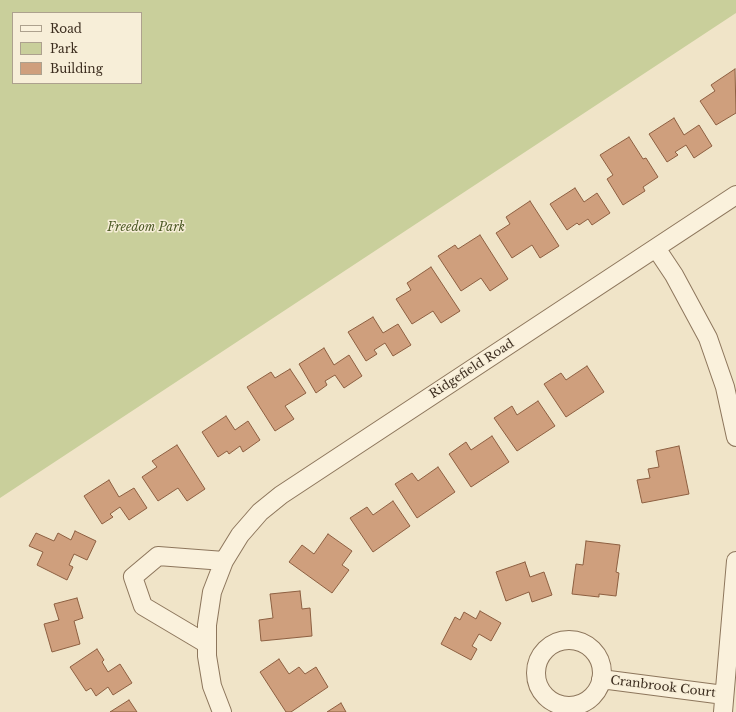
<!DOCTYPE html>
<html>
<head>
<meta charset="utf-8">
<style>
	body { margin:0 }
	#map { position:relative; width:736px; height:712px; overflow:hidden; background:#f0e4c8; font-family:"Libre Baskerville",serif }
	canvas { display:block }
	.legend { position:absolute; left:12px; top:12px; width:130px; height:72px; box-sizing:border-box; background:#f7eed8; border:1px solid #ada18e; margin:0; padding:5px 7px; list-style:none; font-size:12px; color:#3d2e20 }
	.legend li { display:flex; align-items:center; gap:8px; height:20px }
	.legend b { width:20px; border:1px solid #ada18e }
</style>
</head>
<body>
<div id="map">
<canvas width="736" height="712"></canvas>
<ul class="legend">
<li><b style="height:5px;background:#faf1dc"></b>Road</li>
<li><b style="height:11px;background:#c9cf9b"></b>Park</li>
<li><b style="height:11px;background:#cf9f7d"></b>Building</li>
</ul>
</div>
<script>
const ctx = document.querySelector('canvas').getContext('2d');
ctx.lineJoin = 'round';
function fill(path, color) {
  ctx.fillStyle = color;
  ctx.fill(path, 'evenodd');
}
function toPath(rows) {
  const path = new Path2D();
  for (const r of rows) {
    if (r.length === 3) {
      path.moveTo(r[0] + r[2], r[1]);
      path.arc(r[0], r[1], r[2], 0, 2 * Math.PI);
      continue;
    }
    path.moveTo(r[0], r[1]);
    for (let i = 2; i < r.length; i += 2) path.lineTo(r[i], r[i + 1]);
  }
  return path;
}
function stroke(path, color, width, dash) {
  ctx.strokeStyle = color;
  ctx.lineWidth = width;
  ctx.lineCap = dash ? 'butt' : 'round';
  ctx.setLineDash(dash || []);
  ctx.stroke(path);
}
function label(font, color, halo, rows, align = 'center') {
  ctx.font = font + ' "Libre Baskerville",serif';
  ctx.lineWidth = 3;
  ctx.setLineDash([]);
  ctx.textBaseline = 'middle';
  ctx.strokeStyle = halo;
  ctx.fillStyle = color;
  for (const [text, x, y, turn = 0] of rows) {
    ctx.save();
    ctx.translate(x, y);
    ctx.rotate((+turn || 0) * Math.PI / 180);
    ctx.textAlign = isNaN(turn) ? turn : align;
    if (halo) ctx.strokeText(text, 0, 0);
    ctx.fillText(text, 0, 0);
    ctx.restore();
  }
}
const green = toPath([
	[0,0,736,0,736,13,0,498],
	[13,13,141,13,141,83,13,83]
]);
const building = toPath([
	[735,69,736,113,716,125,700,101,715,91,711,85,735,69],
	[674,118,684,135,699,125,712,146,694,158,686,145,675,152,678,155,667,162,649,134,674,118],
	[629,137,643,159,646,158,658,177,643,187,645,191,623,205,607,179,613,175,600,155,629,137],
	[575,188,584,202,597,193,610,213,592,225,588,219,579,225,577,223,567,230,550,204,575,188],
	[530,201,559,246,540,258,532,245,512,258,496,233,510,224,506,217,530,201],
	[480,235,508,279,490,291,481,278,461,291,438,256,455,245,458,249,480,235],
	[431,267,460,311,441,323,433,311,412,324,396,299,411,290,407,283,431,267],
	[373,317,383,333,398,324,411,345,393,356,385,343,374,350,377,354,366,361,348,332,373,317],
	[324,348,334,365,349,355,362,376,344,388,335,375,325,381,327,385,316,393,299,364,324,348],
	[587,366,604,392,566,417,544,384,561,373,566,380,587,366],
	[290,369,306,393,285,406,294,419,275,431,247,387,271,372,275,378,290,369],
	[538,401,555,426,517,451,494,418,512,406,517,415,538,401],
	[226,416,235,430,248,421,260,440,243,452,240,446,229,454,227,451,218,457,202,432,226,416],
	[492,436,509,462,471,487,449,454,466,442,471,450,492,436],
	[177,445,205,489,187,501,178,488,158,501,142,477,157,467,152,461,177,445],
	[679,446,689,494,642,503,637,480,650,478,648,469,659,467,656,451,679,446],
	[438,467,455,492,417,518,395,484,412,473,418,481,438,467],
	[109,480,119,497,134,488,147,508,129,520,120,507,110,514,113,517,102,524,84,496,109,480],
	[393,501,410,526,373,552,350,518,367,507,373,515,393,501],
	[75,531,96,541,87,560,74,554,69,565,73,567,67,580,37,565,43,552,29,546,36,533,54,541,58,533,71,540,75,531],
	[328,534,352,551,342,565,349,570,332,593,289,562,302,545,314,554,328,534],
	[586,541,620,545,616,572,619,573,616,596,599,594,599,597,572,594,576,564,583,565,586,541],
	[525,562,530,577,544,572,552,595,532,602,529,592,506,601,496,572,525,562],
	[300,591,302,609,310,608,312,636,261,641,259,620,273,618,270,594,300,591],
	[77,598,83,618,74,621,80,644,52,652,44,624,59,620,54,604,77,598],
	[480,611,501,623,491,641,479,634,472,646,477,649,471,660,441,644,455,617,460,620,464,612,476,619,480,611],
	[97,649,104,660,102,662,108,672,120,664,132,683,113,695,108,687,96,696,91,688,86,691,70,667,97,649],
	[279,659,289,674,299,667,305,674,316,667,328,687,291,712,286,712,260,672,279,659],
	[129,700,137,712,110,712,129,700],
	[341,703,346,712,327,712,341,703]
]);
const minor = toPath([
	[656,248,674,275,708,338,725,387,736,437],
	[569,673,33],
	[207,644,143,606,133,577,158,556,224,561],
	[601,679,724,695],
	[222,712,212,686,207,656,207,625,212,592,224,561,240,535,260,512,281,495,736,195],
	[723,712,736,561]
]);
const parkNames = [
	["Freedom Park",146,228]
];
const streetNames = [
	["Ridgefield Road",472,369,-33],
	["Cranbrook Court",663,687,7]
];
fill(green, '#c9cf9b');
fill(building, '#cf9f7d');
stroke(building, '#8d5f41', 1);
stroke(minor, '#8d765c', 20);
stroke(minor, '#faf1dc', 18);
label('italic 12px', '#4d5a26', '#f7eed8', parkNames);
label('12px', '#3d2e20', '#f7eed8', streetNames);
</script>
</body>
</html>
